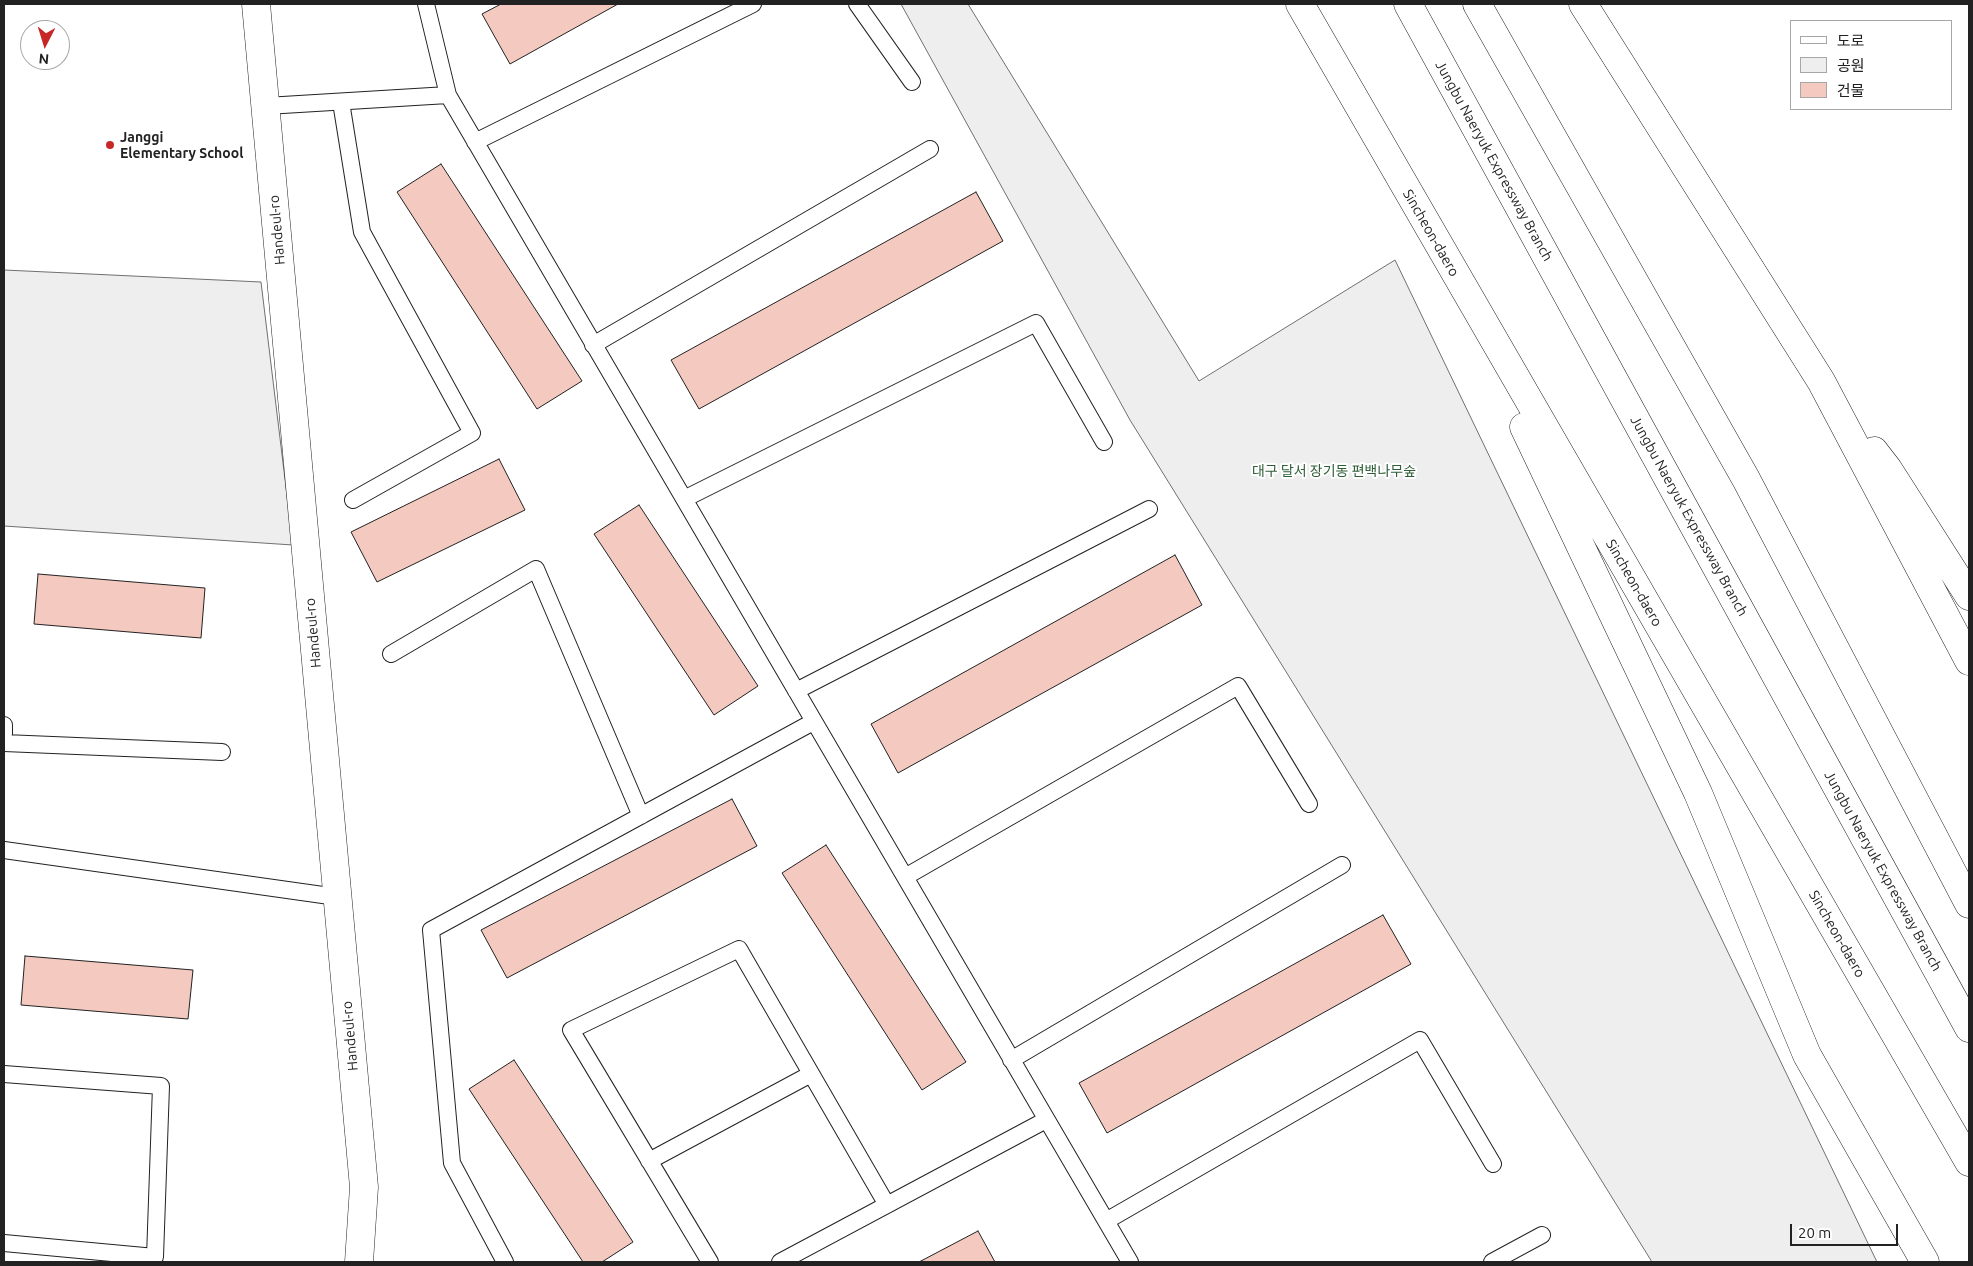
<!DOCTYPE html>
<html>
<head>
<meta charset="utf-8">
<style>
	body { margin:0 }
	#map { position:relative; width:1973px; height:1266px; overflow:hidden; background:#fff; font-family:Ubuntu,"Noto Sans KR",sans-serif }
	canvas { display:block }
	.frame { position:absolute; inset:0; border:5px solid #222; pointer-events:none }
	.legend { position:absolute; left:1790px; top:20px; width:162px; height:90px; box-sizing:border-box; background:#fff; border:1px solid #a7a7a7; margin:0; padding:6px 9px; list-style:none; font-size:15px; color:#222 }
	.legend li { display:flex; align-items:center; gap:10px; height:25px }
	.legend b { width:25px; border:1px solid #a7a7a7 }
	.north { position:absolute; left:20px; top:20px; width:50px; height:50px; box-sizing:border-box; background:#fff; border:1px solid #a7a7a7; border-radius:50%; rotate:185deg; font-size:14px; font-weight:700; line-height:20px; text-align:center; color:#222 }
	.north::after { content:''; display:block; margin:auto; width:18px; height:22px; background:#c62828; clip-path:polygon(50% 0,100% 100%,50% 72%,0 100%) }
	.scale { position:absolute; left:1790px; top:1224px; width:108px; height:22px; box-sizing:border-box; border:2px solid #222; border-top:0; padding-left:6px; font-size:15px; line-height:18px; white-space:nowrap; color:#222; -webkit-text-stroke:4px #fff; paint-order:stroke }
</style>
</head>
<body>
<div id="map">
<canvas width="1973" height="1266"></canvas>
<div class="frame"></div>
<ul class="legend">
<li><b style="height:6px;background:#fff"></b>도로</li>
<li><b style="height:14px;background:#eee"></b>공원</li>
<li><b style="height:14px;background:#f3c9c0"></b>건물</li>
</ul>
<div class="north">N</div>
<div class="scale">20 m</div>
</div>
<script>
const ctx = document.querySelector('canvas').getContext('2d');
ctx.lineJoin = 'round';
function fill(path, color) {
  ctx.fillStyle = color;
  ctx.fill(path, 'evenodd');
}
function toPath(rows) {
  const path = new Path2D();
  for (const r of rows) {
    path.moveTo(r[0], r[1]);
    for (let i = 2; i < r.length; i += 2) path.lineTo(r[i], r[i + 1]);
  }
  return path;
}
function stroke(path, color, width, dash) {
  ctx.strokeStyle = color;
  ctx.lineWidth = width;
  ctx.lineCap = dash ? 'butt' : 'round';
  ctx.setLineDash(dash || []);
  ctx.stroke(path);
}
function label(font, color, halo, rows, align = 'center') {
  ctx.font = font + ' Ubuntu,"Noto Sans KR",sans-serif';
  ctx.lineWidth = 4;
  ctx.setLineDash([]);
  ctx.textBaseline = 'middle';
  ctx.strokeStyle = halo;
  ctx.fillStyle = color;
  for (const [text, x, y, turn = 0] of rows) {
    ctx.save();
    ctx.translate(x, y);
    ctx.rotate((+turn || 0) * Math.PI / 180);
    ctx.textAlign = isNaN(turn) ? turn : align;
    if (halo) ctx.strokeText(text, 0, 0);
    ctx.fillText(text, 0, 0);
    ctx.restore();
  }
}
const green = toPath([
	[901,4,968,4,1199,381,1395,260,1877,1262,1652,1262,1130,420,901,4],
	[4,270,261,282,293,545,4,526,4,270]
]);
const building = toPath([
	[501,4,618,4,510,64,482,14,501,4],
	[441,164,582,381,537,409,397,192,441,164],
	[976,192,1003,241,699,409,671,360,976,192],
	[499,459,525,510,377,582,351,532,499,459],
	[639,505,758,686,714,715,594,534,639,505],
	[1175,555,1202,605,898,773,871,724,1175,555],
	[38,574,205,588,201,638,34,624,38,574],
	[732,799,757,846,507,978,481,930,732,799],
	[826,845,966,1062,922,1090,782,873,826,845],
	[1383,915,1411,964,1107,1133,1079,1083,1383,915],
	[25,956,193,970,188,1019,21,1005,25,956],
	[514,1060,633,1242,602,1262,583,1262,469,1089,514,1060],
	[978,1231,995,1262,919,1262,978,1231]
]);
const lane = toPath([
	[426,4,448,95],
	[857,4,912,82],
	[341,102,362,232,472,433,353,500],
	[266,106,448,95,1130,1262],
	[475,142,753,4],
	[593,345,930,149],
	[684,499,1036,323,1104,442],
	[391,654,536,569,641,816],
	[796,691,1149,509],
	[4,725,4,734],
	[4,743,222,752],
	[4,850,337,897],
	[905,877,1238,686,1309,804],
	[1011,1060,1342,865],
	[4,1074,161,1086,155,1257,4,1243],
	[649,1161,811,1074],
	[1106,1221,1420,1040,1493,1164],
	[505,1262,452,1163,431,930,813,722],
	[710,1262,571,1030,739,949,887,1205],
	[780,1262,1046,1120],
	[1492,1262,1542,1235]
]);
const secondary = toPath([
	[256,4,364,1187,359,1262]
]);
const highway = toPath([
	[1300,4,1969,1162],
	[1408,4,1969,1028],
	[1477,4,1746,479,1969,904],
	[1583,4,1821,381,1969,661],
	[1524,427,1698,793,1807,1055,1925,1262],
	[1874,451,1888,469,1969,596]
]);
const markers = [
	[110,145,5,"#c62828"]
];
const poiNames = [
	["Janggi",120,137],
	["Elementary School",120,153]
];
const streetNames = [
	["Jungbu Naeryuk Expressway Branch",1494,161,61],
	["Handeul-ro",277,230,-95],
	["Sincheon-daero",1431,233,60],
	["Jungbu Naeryuk Expressway Branch",1689,516,61],
	["Sincheon-daero",1634,583,60],
	["Handeul-ro",313,633,-95],
	["Jungbu Naeryuk Expressway Branch",1883,871,61],
	["Sincheon-daero",1837,934,60],
	["Handeul-ro",350,1036,-95]
];
const parkNames = [
	["대구 달서 장기동 편백나무숲",1334,471]
];
fill(green, '#eee');
stroke(green, '#6f6f6f', 1);
fill(building, '#f3c9c0');
stroke(building, '#222', 1);
stroke(lane, '#222', 18);
stroke(secondary, '#222', 29);
stroke(highway, '#222', 29);
stroke(lane, '#fff', 16);
stroke(secondary, '#fff', 28);
stroke(highway, '#fff', 28);
for (const [x, y, r, color] of markers) {
  const dot = new Path2D();
  dot.arc(x, y, r, 0, 2 * Math.PI);
  ctx.fillStyle = color;
  ctx.fill(dot);
  stroke(dot, '#fff', 2);
}
label('bold 14px', '#222', '#fff', poiNames, 'left');
label('14px', '#222', '#fff', streetNames);
label('14px', '#2f5e38', '#fff', parkNames);
</script>
</body>
</html>
